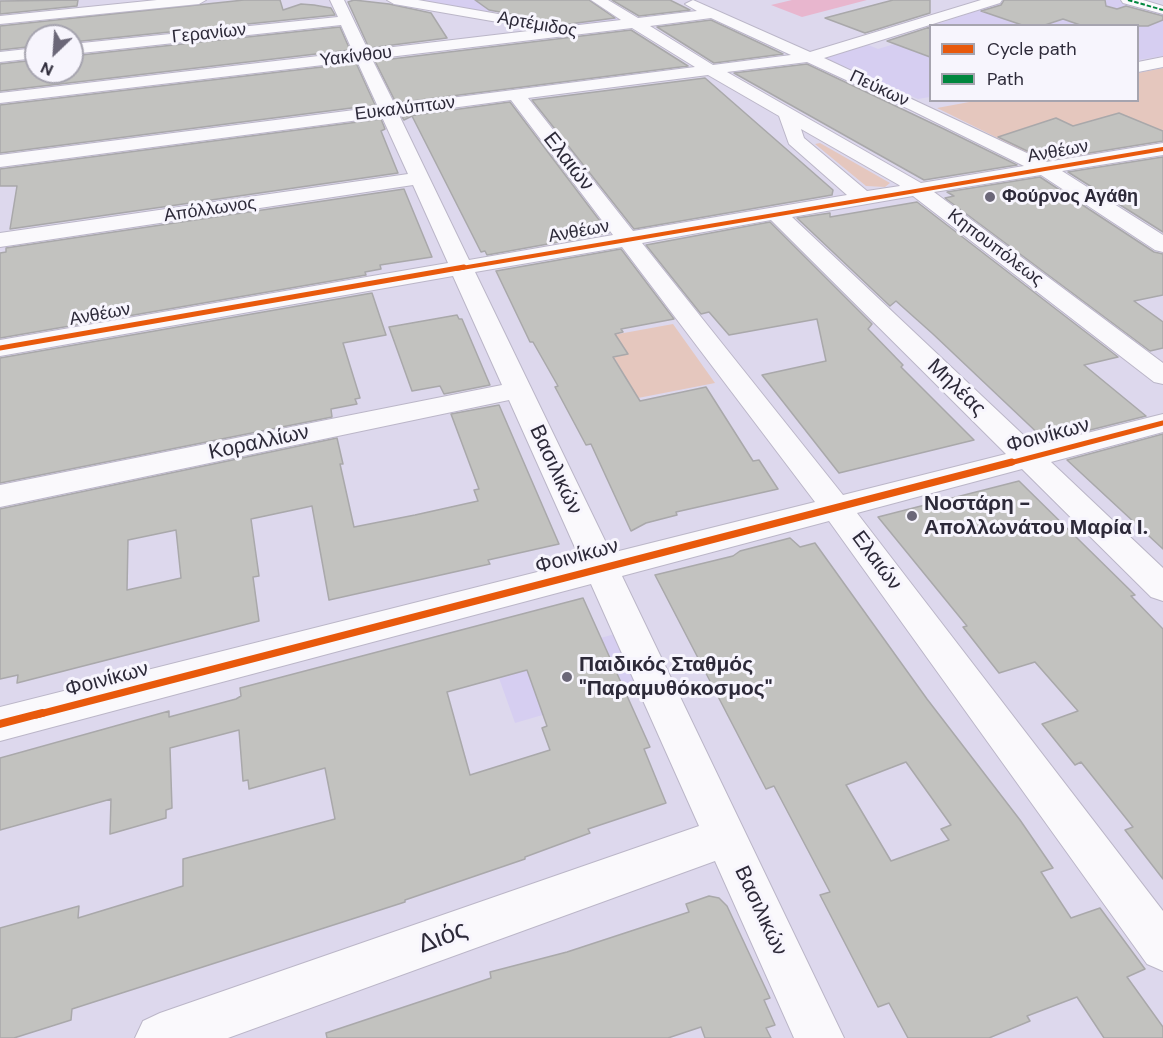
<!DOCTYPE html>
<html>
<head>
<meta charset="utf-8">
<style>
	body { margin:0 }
	#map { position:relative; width:1163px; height:1038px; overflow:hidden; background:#ddd8ed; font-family:"DM Sans",sans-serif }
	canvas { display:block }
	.legend { position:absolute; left:929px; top:24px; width:210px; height:78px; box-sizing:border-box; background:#f7f5fd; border:2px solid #a6a4af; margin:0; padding:8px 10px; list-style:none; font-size:18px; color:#2d2a39 }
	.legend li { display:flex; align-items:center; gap:12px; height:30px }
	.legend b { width:30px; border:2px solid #a6a4af }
	.north { position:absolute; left:24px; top:24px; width:60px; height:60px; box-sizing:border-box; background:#f7f5fd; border:2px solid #a6a4af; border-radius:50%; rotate:205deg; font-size:16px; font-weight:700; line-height:24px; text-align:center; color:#2d2a39 }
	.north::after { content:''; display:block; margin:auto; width:21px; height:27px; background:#6b6778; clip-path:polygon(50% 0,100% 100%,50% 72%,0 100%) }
</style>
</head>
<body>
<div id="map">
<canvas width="1163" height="1038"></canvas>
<ul class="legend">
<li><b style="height:8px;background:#e8590c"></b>Cycle path</li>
<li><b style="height:8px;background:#00873e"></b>Path</li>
</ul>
<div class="north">N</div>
</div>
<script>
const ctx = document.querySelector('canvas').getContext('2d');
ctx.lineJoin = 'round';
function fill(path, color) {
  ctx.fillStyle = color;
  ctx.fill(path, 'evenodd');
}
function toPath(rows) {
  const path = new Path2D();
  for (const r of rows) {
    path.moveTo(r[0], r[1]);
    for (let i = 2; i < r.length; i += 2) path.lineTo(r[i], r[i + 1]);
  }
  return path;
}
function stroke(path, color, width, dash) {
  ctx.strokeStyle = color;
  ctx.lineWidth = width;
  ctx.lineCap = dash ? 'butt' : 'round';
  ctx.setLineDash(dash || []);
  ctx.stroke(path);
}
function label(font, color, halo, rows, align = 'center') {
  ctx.font = font + ' "DM Sans",sans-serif';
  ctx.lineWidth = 6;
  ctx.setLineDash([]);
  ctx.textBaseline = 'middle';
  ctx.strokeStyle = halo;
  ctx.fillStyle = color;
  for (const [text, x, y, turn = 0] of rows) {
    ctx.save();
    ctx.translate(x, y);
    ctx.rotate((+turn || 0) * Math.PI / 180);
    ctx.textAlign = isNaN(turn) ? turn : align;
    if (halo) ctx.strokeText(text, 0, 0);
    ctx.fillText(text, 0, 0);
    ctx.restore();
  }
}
const built = toPath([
	[413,0,587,0,623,22,577,27,541,21,535,16,502,11,491,13],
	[1009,0,1119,0,1163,13,1163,56,1138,60,1138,26,938,24],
	[930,33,930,97,918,99,823,57,866,44,878,49],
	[615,634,639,687,515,723,495,667]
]);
const green = toPath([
	[1163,68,1163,140,1046,162,937,108,980,100,1138,100,1138,73],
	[820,143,890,183,885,187,866,186,815,144],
	[673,324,715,383,638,398,602,337]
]);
const water = toPath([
	[792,0,867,0,802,17,771,5]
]);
const building = toPath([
	[78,0,77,6,0,14,0,1,78,0],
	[244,0,280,0,283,10,301,4,314,5,331,8,335,15,72,42,72,36,36,36,36,46,0,50,0,26,244,0],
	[354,0,389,4,431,13,447,38,369,48,348,2,354,0],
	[475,0,589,0,615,18,546,27,546,23,538,19,489,10,475,0],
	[612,0,670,0,690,10,639,16,612,0],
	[893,0,930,0,930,13,865,33,825,18,893,0],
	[1004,0,1105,0,1106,6,1117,9,1126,6,1163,16,1163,20,1148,26,1083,26,1063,19,1042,26,1025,26,981,11,1001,5,1004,0],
	[711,20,783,54,714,63,657,27,711,20],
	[340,27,350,50,0,91,0,64,36,60,36,72,72,72,72,56,340,27],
	[930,27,930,57,887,41,930,27],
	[631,30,688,66,396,103,375,61,631,30],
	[356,63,375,105,0,153,0,105,356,63],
	[807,64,944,129,1017,165,924,180,734,73,807,64],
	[705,78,833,190,832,195,634,229,532,100,705,78],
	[510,102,609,233,487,255,485,251,481,252,412,116,404,120,402,117,510,102],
	[1119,113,1163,131,1163,141,1046,160,998,137,1056,118,1073,126,1119,113],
	[381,119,385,129,381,131,398,173,10,229,17,186,0,186,0,169,381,119],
	[1163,157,1163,232,1068,172,1163,157],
	[1040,177,1154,252,1163,254,1163,295,1134,301,1163,322,1163,348,1150,351,945,198,954,196,947,192,1040,177],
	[404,189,432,257,380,265,381,269,365,272,366,275,0,338,0,253,6,252,6,248,404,189],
	[917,202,1118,357,1084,365,1146,416,1046,441,933,334,896,301,890,306,797,218,830,213,830,217,917,202],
	[770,222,872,324,868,329,903,365,901,367,974,440,839,473,762,375,826,361,817,319,729,335,709,312,701,314,646,245,770,222],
	[621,249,674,319,621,329,623,332,615,334,628,354,613,357,640,401,706,387,753,461,759,460,778,489,676,512,677,515,646,523,631,531,591,444,586,445,555,387,558,386,533,342,530,342,496,271,621,249],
	[372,293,386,335,343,343,360,398,355,399,357,404,331,409,332,417,0,483,0,358,372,293],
	[457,315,459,319,462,319,490,385,444,394,440,386,412,391,389,327,457,315],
	[499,405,559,544,488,560,490,564,329,600,312,506,251,519,259,576,253,577,259,621,17,683,18,675,0,679,0,509,337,438,343,464,340,464,354,527,415,515,478,501,474,490,479,489,451,414,499,405],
	[176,530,181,578,127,590,128,540,176,530],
	[1163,434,1163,549,1067,460,1163,434],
	[1019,481,1135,595,1131,596,1163,629,1163,879,1125,830,1133,827,1081,762,1075,765,1042,724,1078,711,1035,662,999,673,963,627,967,626,878,517,1019,481],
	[790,538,800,547,815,543,927,699,1020,820,1053,868,1041,872,1071,918,1100,908,1145,969,1127,977,1163,1027,1163,1038,1104,1038,1077,997,1027,1016,1030,1021,989,1038,908,1038,889,1003,878,1007,820,895,830,892,774,786,766,789,655,575,733,556,740,551,790,538],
	[906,762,951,825,941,829,949,840,891,861,846,785,906,762],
	[583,598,650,747,644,749,666,803,588,829,590,833,525,857,525,859,405,900,405,902,72,1009,71,1020,14,1038,0,1038,0,928,79,906,78,918,183,886,183,859,335,819,325,768,249,789,248,780,243,781,239,730,170,748,172,808,166,810,166,818,110,834,111,799,0,830,0,758,169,711,169,717,236,699,241,696,240,688,583,598],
	[527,670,547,726,542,728,550,750,470,775,447,692,527,670],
	[709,896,719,898,727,906,770,998,764,1000,775,1025,766,1028,771,1038,705,1038,701,1027,668,1038,327,1038,326,1033,491,978,490,972,567,952,689,912,686,904,709,896]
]);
const minor = toPath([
	[157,0,206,0,199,4,0,24,0,16,157,0],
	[330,0,344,0,368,50,621,20,591,0,608,0,638,18,697,11,685,4,693,0,810,52,981,0,1002,0,1000,3,824,58,1046,162,1163,143,1163,155,1062,171,1163,235,1163,252,1155,250,1041,175,934,192,1163,363,1163,384,1154,382,913,196,792,217,1035,446,1163,414,1163,432,1051,462,1163,568,1163,601,1151,597,1022,469,857,513,1163,911,1163,971,1147,964,829,521,622,576,844,1038,794,1038,715,861,228,1038,135,1038,143,1021,160,1013,699,826,591,584,0,741,0,707,581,561,509,400,0,507,0,485,502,385,453,276,0,356,0,340,448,263,413,185,0,247,0,233,408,174,382,117,0,167,0,155,378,107,357,61,0,103,0,93,353,52,341,25,72,54,72,44,338,17,330,0],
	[711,18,791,55,713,65,650,26,711,18],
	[632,28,695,67,395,105,372,59,632,28],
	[807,62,911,110,1024,166,921,183,727,72,807,62],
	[708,75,779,116,789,144,847,195,633,231,528,98,708,75],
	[511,100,613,235,469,260,399,115,511,100],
	[801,129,899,185,900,186,867,191,804,138,801,129],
	[771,220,1006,454,843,495,642,243,771,220],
	[622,247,815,502,611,553,475,272,622,247],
	[387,0,418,0,538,21,545,25,538,29,394,4,387,0],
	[1121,0,1143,0,1163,6,1163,14,1123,3,1121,0],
	[36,48,36,58,0,62,0,52,36,48],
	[1163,57,1163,67,1138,72,1138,62,1163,57]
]);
const quiet = toPath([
	[1128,0,1163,10]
]);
const cyclewayFar3 = toPath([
	[456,269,1163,149]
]);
const cyclewayFar2 = toPath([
	[0,348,464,267],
	[1006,464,1163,423]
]);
const cyclewayFar1 = toPath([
	[36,715,1012,462]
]);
const cycleway = toPath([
	[0,724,42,713]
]);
const markers = [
	[990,197,6,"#6b6778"],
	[912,516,6,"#6b6778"],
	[567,677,6,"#6b6778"]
];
const farStreetnames = [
	["Αρτέμιδος",537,25,10],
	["Γερανίων",209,34,-6],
	["Υακίνθου",356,57,-7],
	["Πεύκων",879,89,25],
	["Ευκαλύπτων",405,109,-7],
	["Ανθέων",1058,152,-10],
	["Απόλλωνος",210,210,-8],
	["Ανθέων",579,232,-10],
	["Κηπουπόλεως",995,248,37],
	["Ανθέων",100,315,-10]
];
const farPoinames = [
	["Φούρνος Αγάθη",1002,197]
];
const streetNames = [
	["Ελαιών",568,162,52],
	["Μηλέας",956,388,44],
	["Φοινίκων",1048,436,-15],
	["Κοραλλίων",259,443,-12],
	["Βασιλικών",555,470,65],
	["Φοινίκων",577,557,-15],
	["Ελαιών",876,561,53],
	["Φοινίκων",107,680,-15],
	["Βασιλικών",760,911,65]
];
const poiNames = [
	["Νοστάρη -",924,504],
	["Απολλωνάτου Μαρία Ι.",924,528],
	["Παιδικός Σταθμός",579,665],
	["\"Παραμυθόκοσμος\"",579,689]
];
const nearStreetnames = [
	["Διός",443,938,-20]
];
fill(built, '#d6cef1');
fill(green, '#e5c7be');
fill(water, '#e8b6ce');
fill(building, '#c2c2bf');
stroke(building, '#a9a8aa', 1.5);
stroke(minor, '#bbb6c8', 2);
fill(minor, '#faf9fc');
stroke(quiet, '#00873e', 2, [4.5, 2]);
stroke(cyclewayFar3, '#e8590c', 4);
stroke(cyclewayFar2, '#e8590c', 5);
stroke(cyclewayFar1, '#e8590c', 7);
stroke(cycleway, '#e8590c', 8);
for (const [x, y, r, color] of markers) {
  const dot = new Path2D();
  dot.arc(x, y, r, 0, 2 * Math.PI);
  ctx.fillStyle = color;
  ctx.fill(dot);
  stroke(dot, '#f7f5fd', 2);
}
label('18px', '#2d2a39', '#f7f5fd', farStreetnames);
label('bold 18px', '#2d2a39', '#f7f5fd', farPoinames, 'left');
label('21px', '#2d2a39', '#f7f5fd', streetNames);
label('bold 21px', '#2d2a39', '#f7f5fd', poiNames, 'left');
label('26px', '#2d2a39', '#f7f5fd', nearStreetnames);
</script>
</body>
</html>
